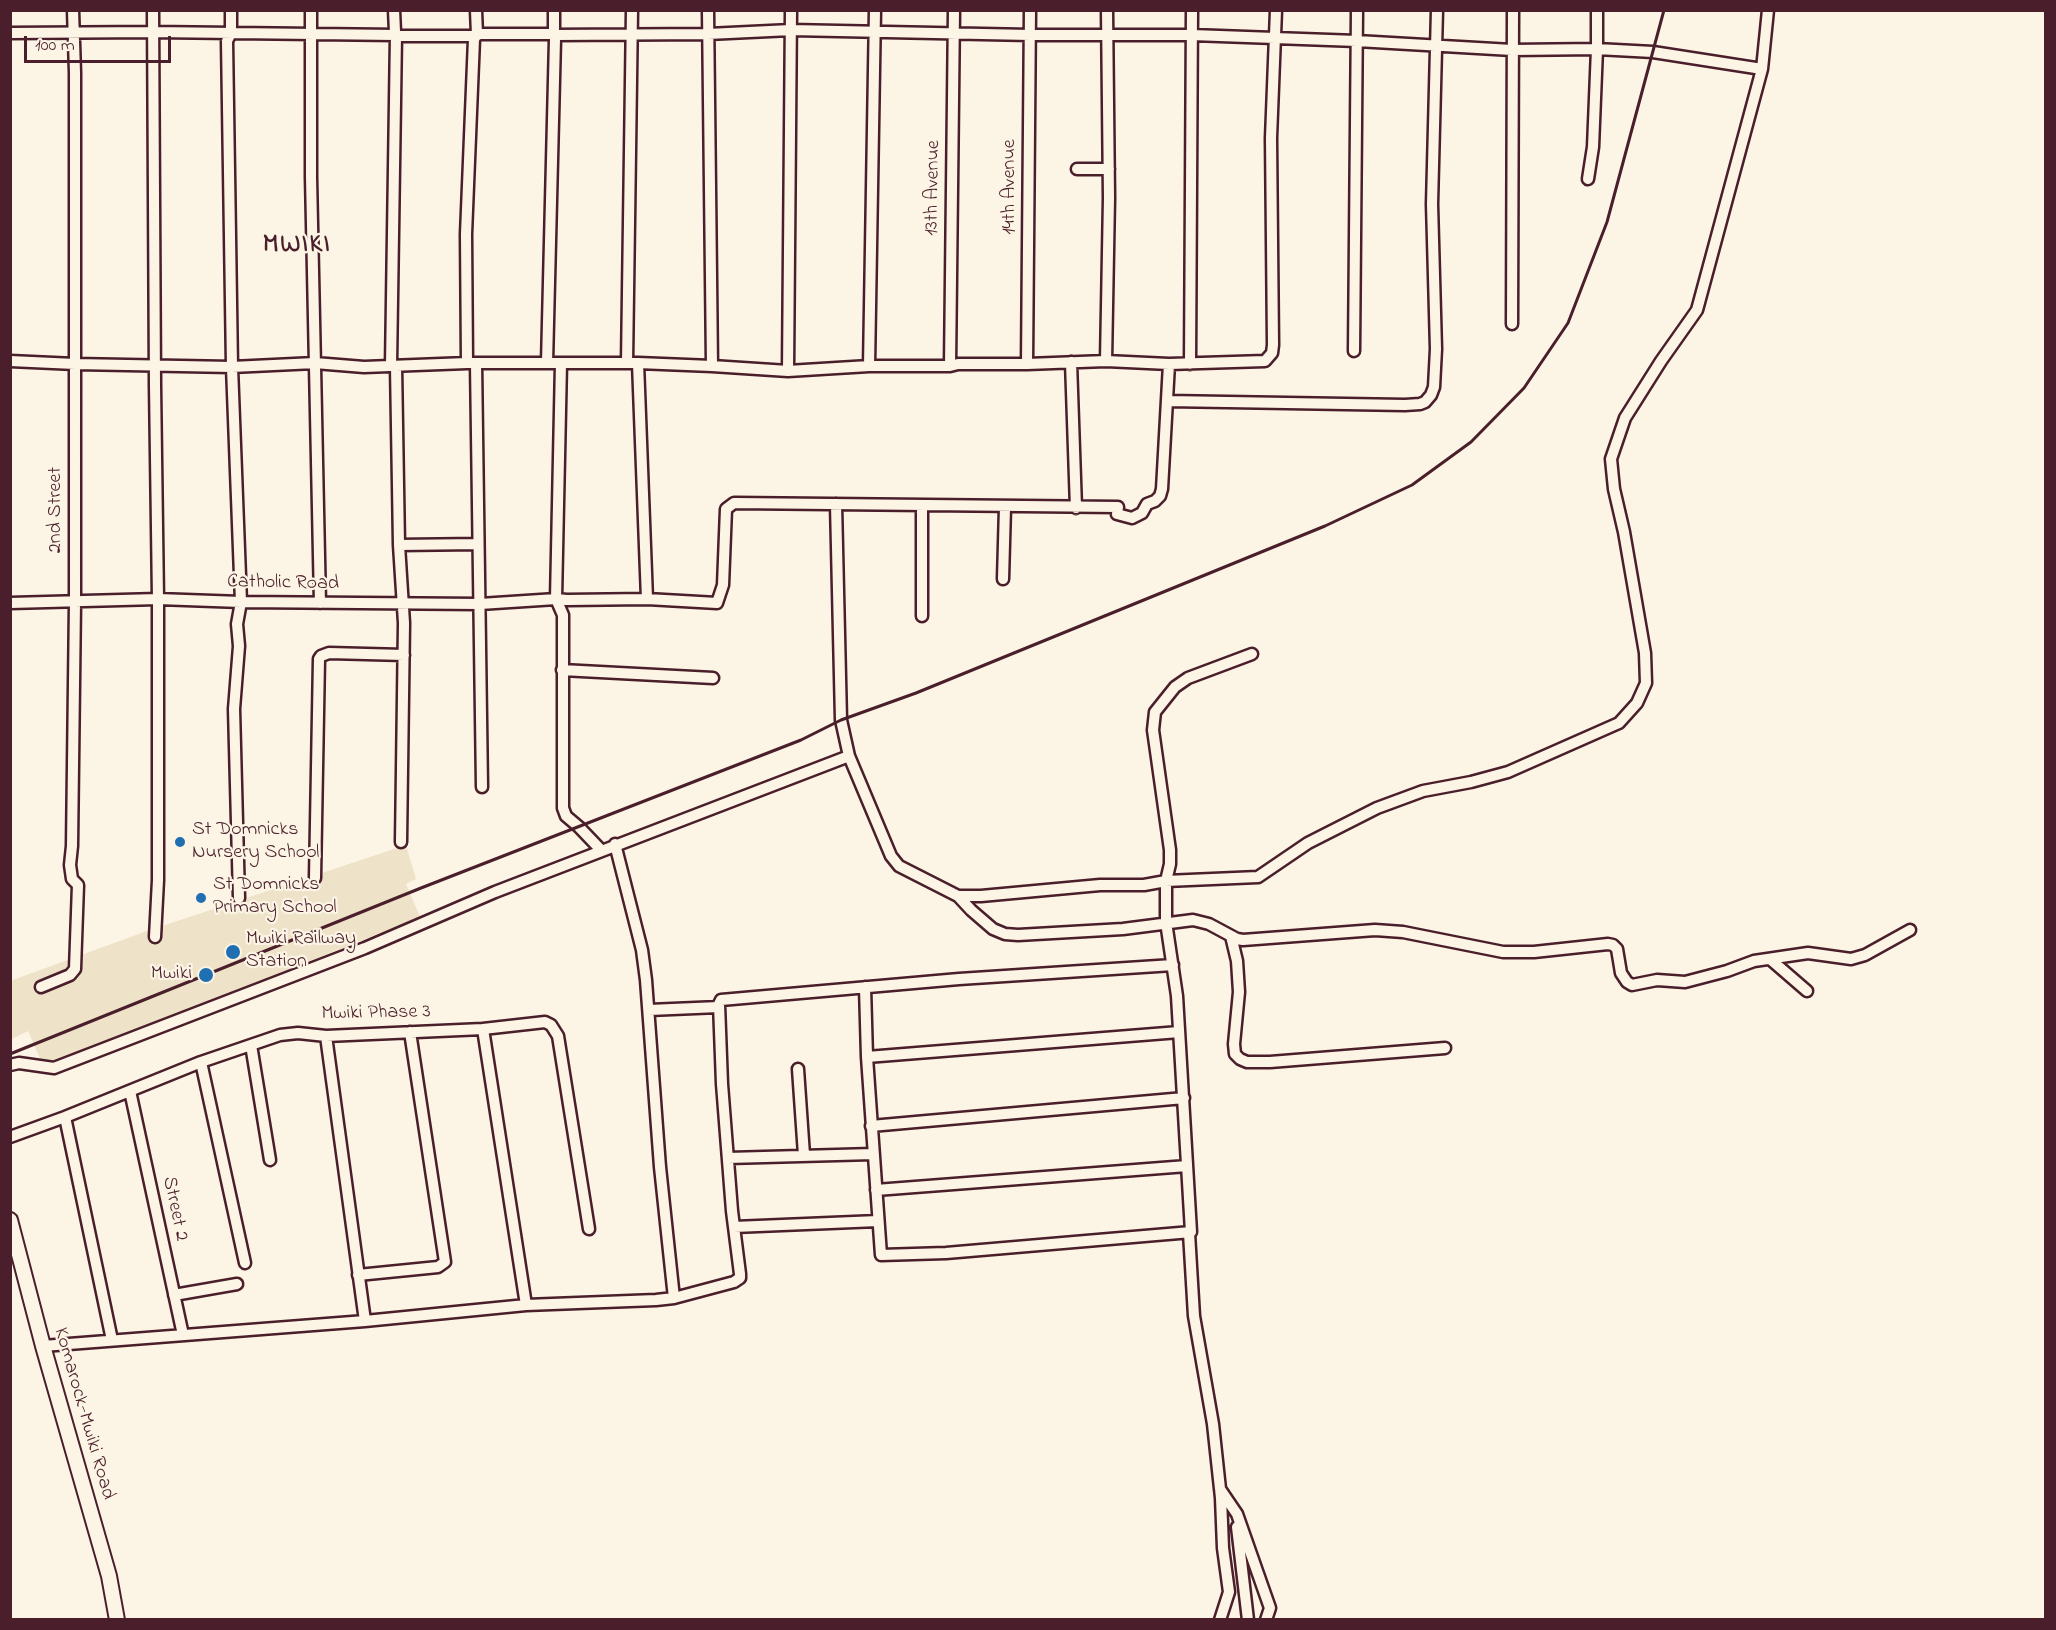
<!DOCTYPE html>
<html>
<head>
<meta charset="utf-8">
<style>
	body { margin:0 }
	#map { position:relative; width:2056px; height:1630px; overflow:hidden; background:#fcf5e5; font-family:"Indie Flower",sans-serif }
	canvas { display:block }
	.frame { position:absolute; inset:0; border:12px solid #4a1f2b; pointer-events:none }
	.scale { position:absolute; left:24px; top:36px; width:147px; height:27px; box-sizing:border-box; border:3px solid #4a1f2b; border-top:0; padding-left:8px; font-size:18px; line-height:21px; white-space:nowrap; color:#4a1f2b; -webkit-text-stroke:4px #fcf5e5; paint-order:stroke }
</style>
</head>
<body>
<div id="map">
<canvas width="2056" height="1630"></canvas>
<div class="frame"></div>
<div class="scale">100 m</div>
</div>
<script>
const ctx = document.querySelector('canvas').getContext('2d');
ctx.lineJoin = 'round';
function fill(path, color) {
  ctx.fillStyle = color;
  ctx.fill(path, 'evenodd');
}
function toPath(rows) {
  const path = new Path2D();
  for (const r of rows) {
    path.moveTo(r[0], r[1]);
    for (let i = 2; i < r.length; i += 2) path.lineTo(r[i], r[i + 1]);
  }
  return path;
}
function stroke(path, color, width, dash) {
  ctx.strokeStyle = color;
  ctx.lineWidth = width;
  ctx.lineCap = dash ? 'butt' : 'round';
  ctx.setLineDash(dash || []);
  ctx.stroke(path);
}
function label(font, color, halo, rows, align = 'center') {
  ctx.font = font + ' "Indie Flower",sans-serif';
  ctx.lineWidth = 4.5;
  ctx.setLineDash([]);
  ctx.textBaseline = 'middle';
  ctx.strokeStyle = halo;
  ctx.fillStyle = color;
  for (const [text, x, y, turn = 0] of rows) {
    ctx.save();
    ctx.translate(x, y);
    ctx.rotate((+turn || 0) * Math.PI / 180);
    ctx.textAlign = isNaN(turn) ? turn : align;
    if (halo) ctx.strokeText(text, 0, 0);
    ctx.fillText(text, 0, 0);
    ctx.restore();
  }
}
const built = toPath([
	[406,845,416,879,406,884,420,917,44,1068,28,1031,12,1039,10,981,147,931]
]);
const street = toPath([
	[153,10,155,385,158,599,158,880,155,937],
	[231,10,231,33,227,41,232,367,241,602,237,624,239,646,234,709,239,898],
	[311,10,311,177,320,603],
	[394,10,395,32,397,36,475,36,477,35,476,10],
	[554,10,554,35,708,34,791,30,1030,35,1192,35,1357,41,1512,50,1597,49,1653,52,1762,69],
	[708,10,712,366],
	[10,33,153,32,396,35,391,365],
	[1077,169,1109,169],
	[1588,179,1593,147,1597,49,1597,10],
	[1512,324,1513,10],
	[1354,351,1357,10],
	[10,361,75,364,232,367,315,363,364,367,467,363,638,363,712,366,788,371,869,366,950,366,958,364,1027,364,1106,361,1169,364,1265,361,1272,353,1273,345,1271,138,1276,10],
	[1106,361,1109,198,1107,10],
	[1071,362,1076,508],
	[467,363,466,234,474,39,477,35,481,34,551,34,554,35,555,39,547,363],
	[476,363,482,787],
	[561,363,556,599,563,615,563,808,566,816,579,827,601,850],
	[627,363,632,10],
	[638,363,647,599],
	[1027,364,1030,10],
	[1190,364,1192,10],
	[396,366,399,545,404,623,401,842],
	[869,366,875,10],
	[950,366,954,10],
	[788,371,791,10],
	[1168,401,1405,405,1420,404,1425,402,1431,395,1434,387,1436,349,1432,204,1437,10],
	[836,504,841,720,849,756,891,856,899,866,958,896,971,910,993,929,1005,934,1018,935,1123,929,1193,920,1209,924,1237,939,1243,940,1375,930,1403,932,1503,952,1534,952,1608,944,1613,945,1617,949,1621,973,1627,982,1632,985,1657,980,1685,982,1727,971,1754,961,1808,953,1851,959,1865,955,1910,930],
	[399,545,478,544],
	[1003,579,1005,507],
	[10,603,158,599,241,602,480,604,556,599,567,600,647,599,717,603,723,585,726,509,734,503,1118,507,1117,514,1132,518,1142,513,1147,504,1155,501,1160,496,1162,489,1169,364],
	[922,616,922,506],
	[562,670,713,678],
	[615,844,642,950,646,980,660,1167,674,1298],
	[315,878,319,659,321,656,329,653,404,655],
	[958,896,981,896,1100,885,1144,885,1166,881,1170,864,1170,850,1153,730,1155,712,1175,687,1188,678,1252,654],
	[1231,936,1237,961,1239,992,1234,1044,1235,1054,1240,1059,1247,1062,1270,1062,1445,1048],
	[1770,959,1807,991],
	[41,987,70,975,75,969,78,885,72,879,70,865,72,846,75,602,75,73,73,10],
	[865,987,867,1057,881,1255,946,1253,1191,1232,1177,996,1166,922,1166,881,1258,877,1308,843,1377,808,1423,791,1471,782,1508,772,1619,723,1637,703,1646,683,1645,653,1624,532,1614,489,1611,459,1625,418,1661,361,1697,310,1762,69,1768,10],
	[649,1010,719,1007],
	[483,1029,526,1305],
	[326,1036,365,1321],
	[251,1045,270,1160],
	[867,1057,1179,1032],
	[201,1062,245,1263],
	[10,1065,19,1063,54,1068,365,948,495,892,849,756],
	[798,1069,804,1155],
	[130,1091,183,1335],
	[65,1117,112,1340],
	[871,1126,1184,1098],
	[10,1137,65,1117,201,1062,280,1035,298,1033,326,1036,483,1029,545,1022,551,1025,558,1036,589,1229],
	[728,1158,873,1154],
	[876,1190,1187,1166],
	[734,1227,878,1221],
	[1189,1233,1194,1316,1213,1424,1221,1498,1223,1548,1229,1592,1220,1620],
	[358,1275,438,1267,445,1262,410,1032],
	[174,1295,237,1284],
	[43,1346,365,1321,526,1305,656,1300,674,1298,734,1282,740,1278,740,1274,732,1211,722,1084,719,1004,721,1000,959,979,1173,965],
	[1220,1489,1237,1514,1270,1608,1266,1620],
	[1237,1527,1248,1620]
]);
const secondary = toPath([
	[10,1220,43,1346,109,1576,117,1620]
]);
const rail = toPath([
	[10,1054,421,888,801,740,841,720,916,693,1325,526,1412,485,1471,442,1524,388,1568,323,1607,222,1664,10]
]);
const markers = [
	[180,842,6,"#1f6fb2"],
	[201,898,6,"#1f6fb2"],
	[233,952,8,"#1f6fb2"],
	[206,975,8,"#1f6fb2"]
];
const streetNames = [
	["14th Avenue",1011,187,-90],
	["13th Avenue",934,188,-89],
	["2nd Street",57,510,-90],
	["Catholic Road",283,584,1],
	["Mwiki Phase 3",376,1014,-1],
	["Street 2",174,1209,78],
	["Komarock-Mwiki Road",83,1414,74]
];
const poiNames = [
	["St Domnicks",192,831],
	["Nursery School",192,854],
	["St Domnicks",213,886],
	["Primary School",213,909],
	["Mwiki Railway",246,940],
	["Station",246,963],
	["Mwiki",192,975,"right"]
];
const districtNames = [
	["MWIKI",297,247]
];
fill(built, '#eee2c8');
stroke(street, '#4a1f2b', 15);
stroke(secondary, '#4a1f2b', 18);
stroke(street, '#fcf5e5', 10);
stroke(secondary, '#fcf5e5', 14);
stroke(rail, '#4a1f2b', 3);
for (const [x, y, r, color] of markers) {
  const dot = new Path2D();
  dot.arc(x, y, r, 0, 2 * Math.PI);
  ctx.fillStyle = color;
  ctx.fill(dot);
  stroke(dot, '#fcf5e5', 2);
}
label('20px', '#4a1f2b', '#fcf5e5', streetNames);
label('20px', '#4a1f2b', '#fcf5e5', poiNames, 'left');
ctx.letterSpacing = '1.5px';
label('bold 26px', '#4a1f2b', '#fcf5e5', districtNames);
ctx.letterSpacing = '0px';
</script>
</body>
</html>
